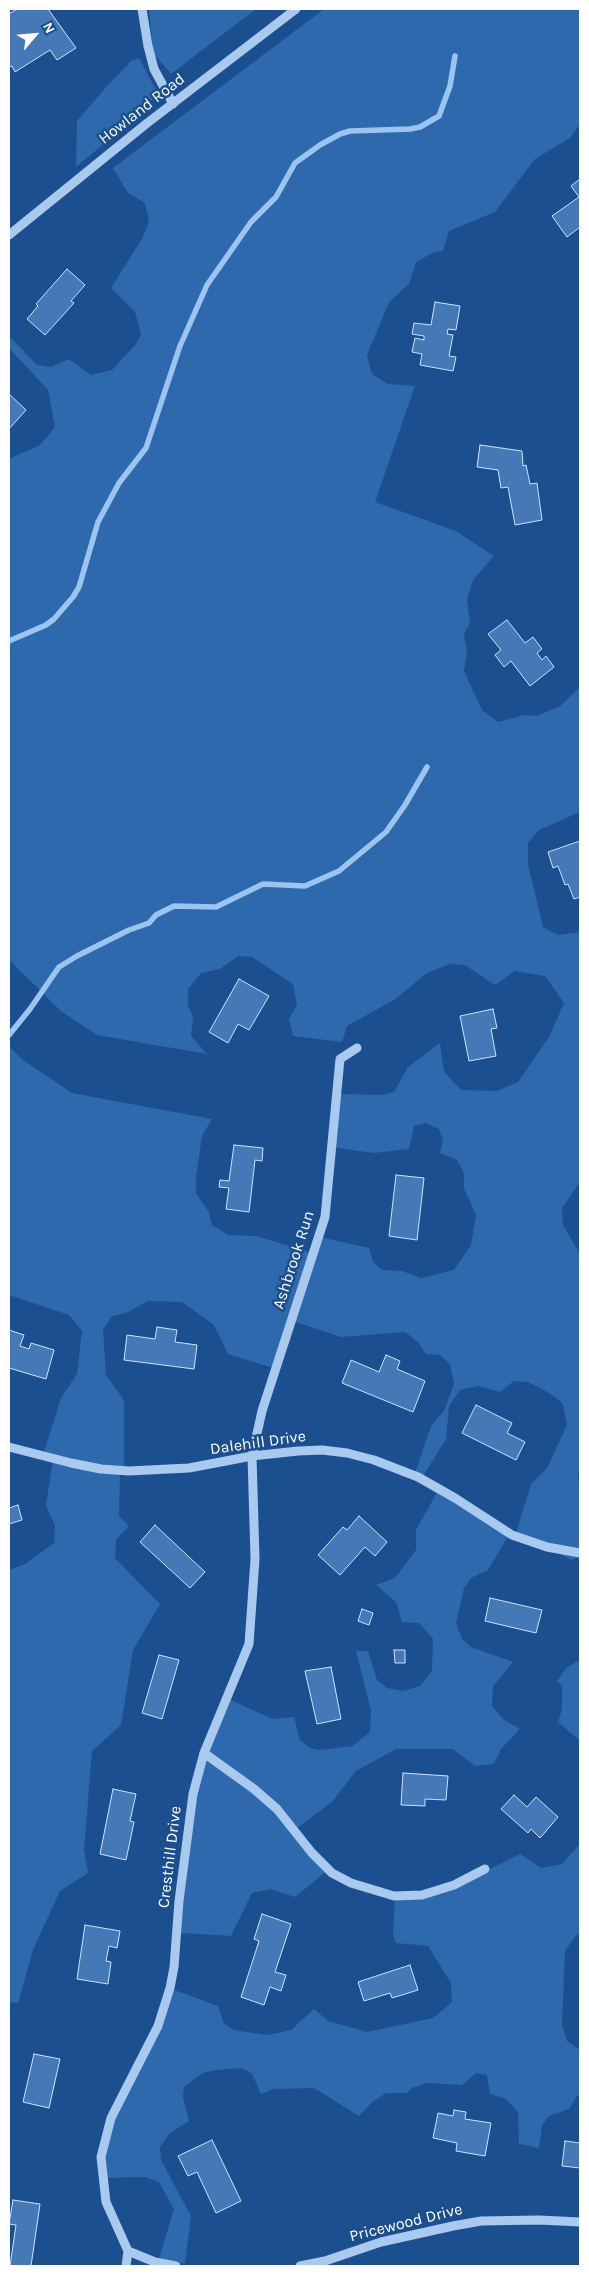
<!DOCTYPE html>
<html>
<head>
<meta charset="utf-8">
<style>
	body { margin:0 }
	#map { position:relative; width:589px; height:2275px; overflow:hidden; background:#1b4f8f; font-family:Karla,sans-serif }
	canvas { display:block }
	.frame { position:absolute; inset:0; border:10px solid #fff; pointer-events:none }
	.north { position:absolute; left:10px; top:10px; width:50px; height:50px; -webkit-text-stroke:4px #1b4f8f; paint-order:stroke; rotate:63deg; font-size:14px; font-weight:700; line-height:20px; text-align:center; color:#fff }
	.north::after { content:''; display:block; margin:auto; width:18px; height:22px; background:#fff; clip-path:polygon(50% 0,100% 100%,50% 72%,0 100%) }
</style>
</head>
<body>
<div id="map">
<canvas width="589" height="2275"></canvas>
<div class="frame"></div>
<div class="north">N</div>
</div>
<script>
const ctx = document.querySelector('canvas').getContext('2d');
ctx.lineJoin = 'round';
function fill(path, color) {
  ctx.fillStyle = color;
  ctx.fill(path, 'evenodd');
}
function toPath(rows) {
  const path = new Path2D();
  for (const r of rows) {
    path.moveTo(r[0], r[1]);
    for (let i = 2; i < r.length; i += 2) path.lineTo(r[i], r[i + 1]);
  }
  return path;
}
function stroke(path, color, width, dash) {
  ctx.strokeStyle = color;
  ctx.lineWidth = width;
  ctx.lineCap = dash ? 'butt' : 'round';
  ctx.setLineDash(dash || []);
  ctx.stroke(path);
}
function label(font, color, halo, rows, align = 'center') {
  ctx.font = font + ' Karla,sans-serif';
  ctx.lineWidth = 5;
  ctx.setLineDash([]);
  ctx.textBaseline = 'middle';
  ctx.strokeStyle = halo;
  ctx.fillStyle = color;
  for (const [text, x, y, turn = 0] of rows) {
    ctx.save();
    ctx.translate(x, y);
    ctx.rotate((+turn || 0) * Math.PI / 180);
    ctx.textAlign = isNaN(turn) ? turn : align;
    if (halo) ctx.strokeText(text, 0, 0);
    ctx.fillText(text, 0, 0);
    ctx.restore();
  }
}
const green = toPath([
	[149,9,256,9,171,74,153,53],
	[324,9,580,9,580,124,570,138,535,159,495,212,449,231,443,251,434,252,416,262,409,284,389,302,367,355,372,374,388,384,415,386,375,502,456,531,494,556,473,580,467,600,470,623,464,634,467,652,464,671,482,710,498,722,524,715,537,716,560,706,580,687,580,812,539,830,528,843,528,864,543,927,558,935,580,932,580,1182,562,1208,563,1225,580,1254,580,1471,578,1476,580,1491,580,1557,571,1560,547,1546,516,1533,531,1484,547,1468,567,1425,563,1404,551,1394,528,1382,514,1381,500,1392,478,1386,460,1390,449,1406,446,1439,423,1476,415,1473,431,1426,444,1411,454,1384,450,1364,440,1355,426,1354,418,1342,405,1332,341,1337,293,1321,275,1367,270,1367,228,1354,214,1325,182,1302,148,1301,126,1313,112,1316,103,1330,106,1375,124,1400,124,1469,120,1470,119,1516,129,1526,116,1540,115,1558,160,1604,133,1650,121,1725,92,1751,84,1850,88,1873,60,1891,33,1950,18,2003,9,2002,9,1570,25,1564,54,1543,55,1526,46,1505,53,1460,43,1455,61,1398,77,1374,82,1331,69,1315,9,1295,9,1046,23,1060,72,1093,212,1119,202,1136,196,1177,196,1193,209,1212,212,1225,228,1235,257,1236,312,1253,320,1237,369,1248,373,1262,382,1270,402,1271,421,1278,454,1270,471,1245,476,1215,464,1188,464,1173,457,1160,440,1153,443,1140,439,1129,426,1123,414,1126,409,1149,374,1153,337,1148,335,1145,339,1094,382,1095,394,1092,408,1067,440,1043,444,1072,461,1090,497,1091,518,1082,549,1037,564,1003,545,976,515,971,495,985,465,965,450,964,427,973,394,1000,347,1026,342,1042,293,1036,289,1019,297,1005,293,984,252,957,238,956,220,969,201,973,188,989,188,1006,193,1017,191,1036,207,1054,97,1035,62,1012,9,960,9,457,11,458,40,445,55,427,48,390,9,348,9,336,37,365,51,367,69,359,91,375,112,370,136,344,141,334,135,312,111,288,143,237,149,222,145,203,128,193,113,168],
	[139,58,155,88,155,96,148,107,76,167,77,121,108,85,131,61],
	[439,1489,509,1531,507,1538,488,1570,471,1578,464,1588,456,1623,462,1639,471,1647,513,1662,493,1686,492,1706,503,1719,520,1729,501,1749,494,1764,475,1766,453,1749,396,1749,356,1771,332,1802,297,1828,328,1870,295,1897,270,1889,252,1893,231,1936,180,1933,195,1787,229,1699,272,1719,294,1717,300,1740,310,1748,320,1750,352,1746,370,1732,371,1711,356,1651,368,1651,377,1680,387,1688,403,1691,420,1686,432,1671,433,1639,419,1623,402,1622,396,1602,376,1585,395,1578,416,1550,416,1530],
	[580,1660,580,1741,558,1722,562,1709,562,1686,557,1681,567,1667],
	[580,1844,580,1933,576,1935,565,1951,562,2025,567,2041,580,2050,580,2095,577,2096,569,2109,549,2116,542,2125,539,2148,519,2144,518,2112,506,2099,490,2094,487,2075,476,2073,462,2085,427,2083,412,2088,407,2093,386,2093,371,2103,359,2116,314,2088,274,2089,261,2094,252,2074,242,2068,216,2070,203,2073,184,2087,183,2097,189,2121,170,2133,160,2147,161,2160,191,2216,185,2263,177,2264,159,2259,174,2209,159,2182,145,2177,105,2178,103,2146,170,1993,174,1990,218,2006,223,2022,233,2030,267,2035,291,2030,314,2009,328,2021,367,2032,433,2018,452,2002,451,1983,428,1946,396,1943,393,1934,395,1895,429,1892,490,1869,520,1854,541,1868,562,1864]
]);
const stream = toPath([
	[9,641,46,625,54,619,73,597,79,587,98,522,119,483,146,448,180,346,207,285,251,222,276,197,295,163,320,145,340,134,350,131,410,129,420,127,439,116,450,86,455,56],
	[9,1035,30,1009,59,967,77,956,129,930,149,923,156,915,174,906,216,907,263,884,305,886,339,871,386,832,405,805,427,767]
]);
const building = toPath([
	[17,9,48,9,76,48,57,60,50,50,15,72,12,66,9,67,9,14,17,9],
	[580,179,580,227,567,237,552,216,579,197,571,186,580,179],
	[67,269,85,285,71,301,74,303,45,335,27,319,38,306,36,304,67,269],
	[435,302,460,306,456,330,448,329,447,334,453,335,449,356,456,357,453,371,420,365,422,354,412,352,415,338,424,340,424,336,412,334,414,323,431,325,435,302],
	[9,394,26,410,9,429,9,394],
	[480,445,522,451,523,466,526,465,530,484,537,483,542,520,515,525,508,487,501,488,498,470,477,467,480,445],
	[507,620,525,643,533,637,542,649,537,653,542,660,546,656,554,667,530,686,511,661,504,667,495,655,501,650,488,634,507,620],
	[580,841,580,897,574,899,568,884,565,885,558,866,553,868,548,852,580,841],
	[239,979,269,996,249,1030,238,1024,228,1043,209,1032,239,979],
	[493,1009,497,1028,491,1029,496,1056,469,1061,460,1016,493,1009],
	[234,1145,263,1148,262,1161,255,1160,249,1212,226,1209,229,1188,219,1187,220,1180,229,1181,234,1145],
	[396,1175,424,1178,417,1240,389,1236,396,1175],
	[157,1327,177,1330,175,1342,197,1345,194,1369,124,1360,127,1335,155,1339,157,1327],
	[9,1330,24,1335,20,1346,29,1349,31,1343,54,1350,46,1379,9,1368,9,1330],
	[386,1355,400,1361,397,1369,425,1381,413,1412,342,1383,351,1360,379,1372,386,1355],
	[476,1405,512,1423,507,1433,525,1442,516,1460,462,1433,476,1405],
	[18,1505,22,1520,9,1524,9,1508,18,1505],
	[359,1516,387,1542,375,1556,365,1547,340,1575,318,1555,343,1527,347,1530,359,1516],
	[155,1525,205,1572,190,1588,140,1542,155,1525],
	[490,1598,542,1610,536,1633,485,1621,490,1598],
	[362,1609,373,1613,369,1625,358,1621,362,1609],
	[394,1650,405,1650,405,1663,395,1663,394,1650],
	[159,1655,179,1660,162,1719,142,1713,159,1655],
	[331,1667,341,1719,317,1724,305,1671,331,1667],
	[403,1773,448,1776,446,1800,425,1799,425,1806,401,1805,403,1773],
	[113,1789,136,1794,130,1821,134,1822,126,1860,100,1854,113,1789],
	[514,1795,527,1807,536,1797,558,1817,540,1838,531,1829,528,1833,501,1809,514,1795],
	[262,1914,291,1924,275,1972,286,1975,281,1991,270,1987,264,2005,241,1997,259,1941,254,1939,262,1914],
	[85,1925,120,1931,117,1948,109,1946,106,1961,111,1962,108,1984,77,1979,85,1925],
	[410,1965,418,1990,392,1998,390,1993,364,2001,358,1982,410,1965],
	[34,2054,60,2059,49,2108,23,2102,34,2054],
	[454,2110,466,2112,465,2119,491,2123,485,2156,456,2151,457,2143,433,2138,438,2113,453,2116,454,2110],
	[212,2140,241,2201,216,2213,197,2172,188,2176,178,2156,212,2140],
	[565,2141,580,2143,580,2168,562,2166,565,2141],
	[13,2200,40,2204,31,2266,10,2266,16,2225,9,2224,13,2200]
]);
const minor = toPath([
	[142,9,148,46,154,69,173,104],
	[9,235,146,124,296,9],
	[9,1447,71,1463,101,1469,129,1471,189,1468,252,1456,298,1451,322,1450,347,1453,374,1460,418,1477,455,1498,512,1535,547,1547,580,1553],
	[204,1753,254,1789,277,1809,312,1853,332,1873,351,1883,394,1896,422,1895,454,1885,485,1869],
	[128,2251,106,2202,101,2157,111,2118,158,2026,170,1988,174,1967,179,1901,193,1794,204,1753,249,1644,255,1559,252,1456,262,1411,325,1217,340,1059,357,1048],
	[128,2251,155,2262,176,2266],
	[126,2266,128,2251],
	[300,2266,325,2261,381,2242,453,2226,481,2221,539,2220,580,2222]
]);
const streetNames = [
	["Howland Road",142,109,-38],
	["Ashbrook Run",294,1260,-72],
	["Dalehill Drive",258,1443,-8],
	["Cresthill Drive",170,1857,-83],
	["Pricewood Drive",406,2223,-14]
];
fill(green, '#2e69ad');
stroke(stream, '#9cc4f0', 5.5);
fill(building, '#4478b7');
stroke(building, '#cfe3fa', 1);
stroke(minor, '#a9c9ee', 9);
label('16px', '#fff', '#1b4f8f', streetNames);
</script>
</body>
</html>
